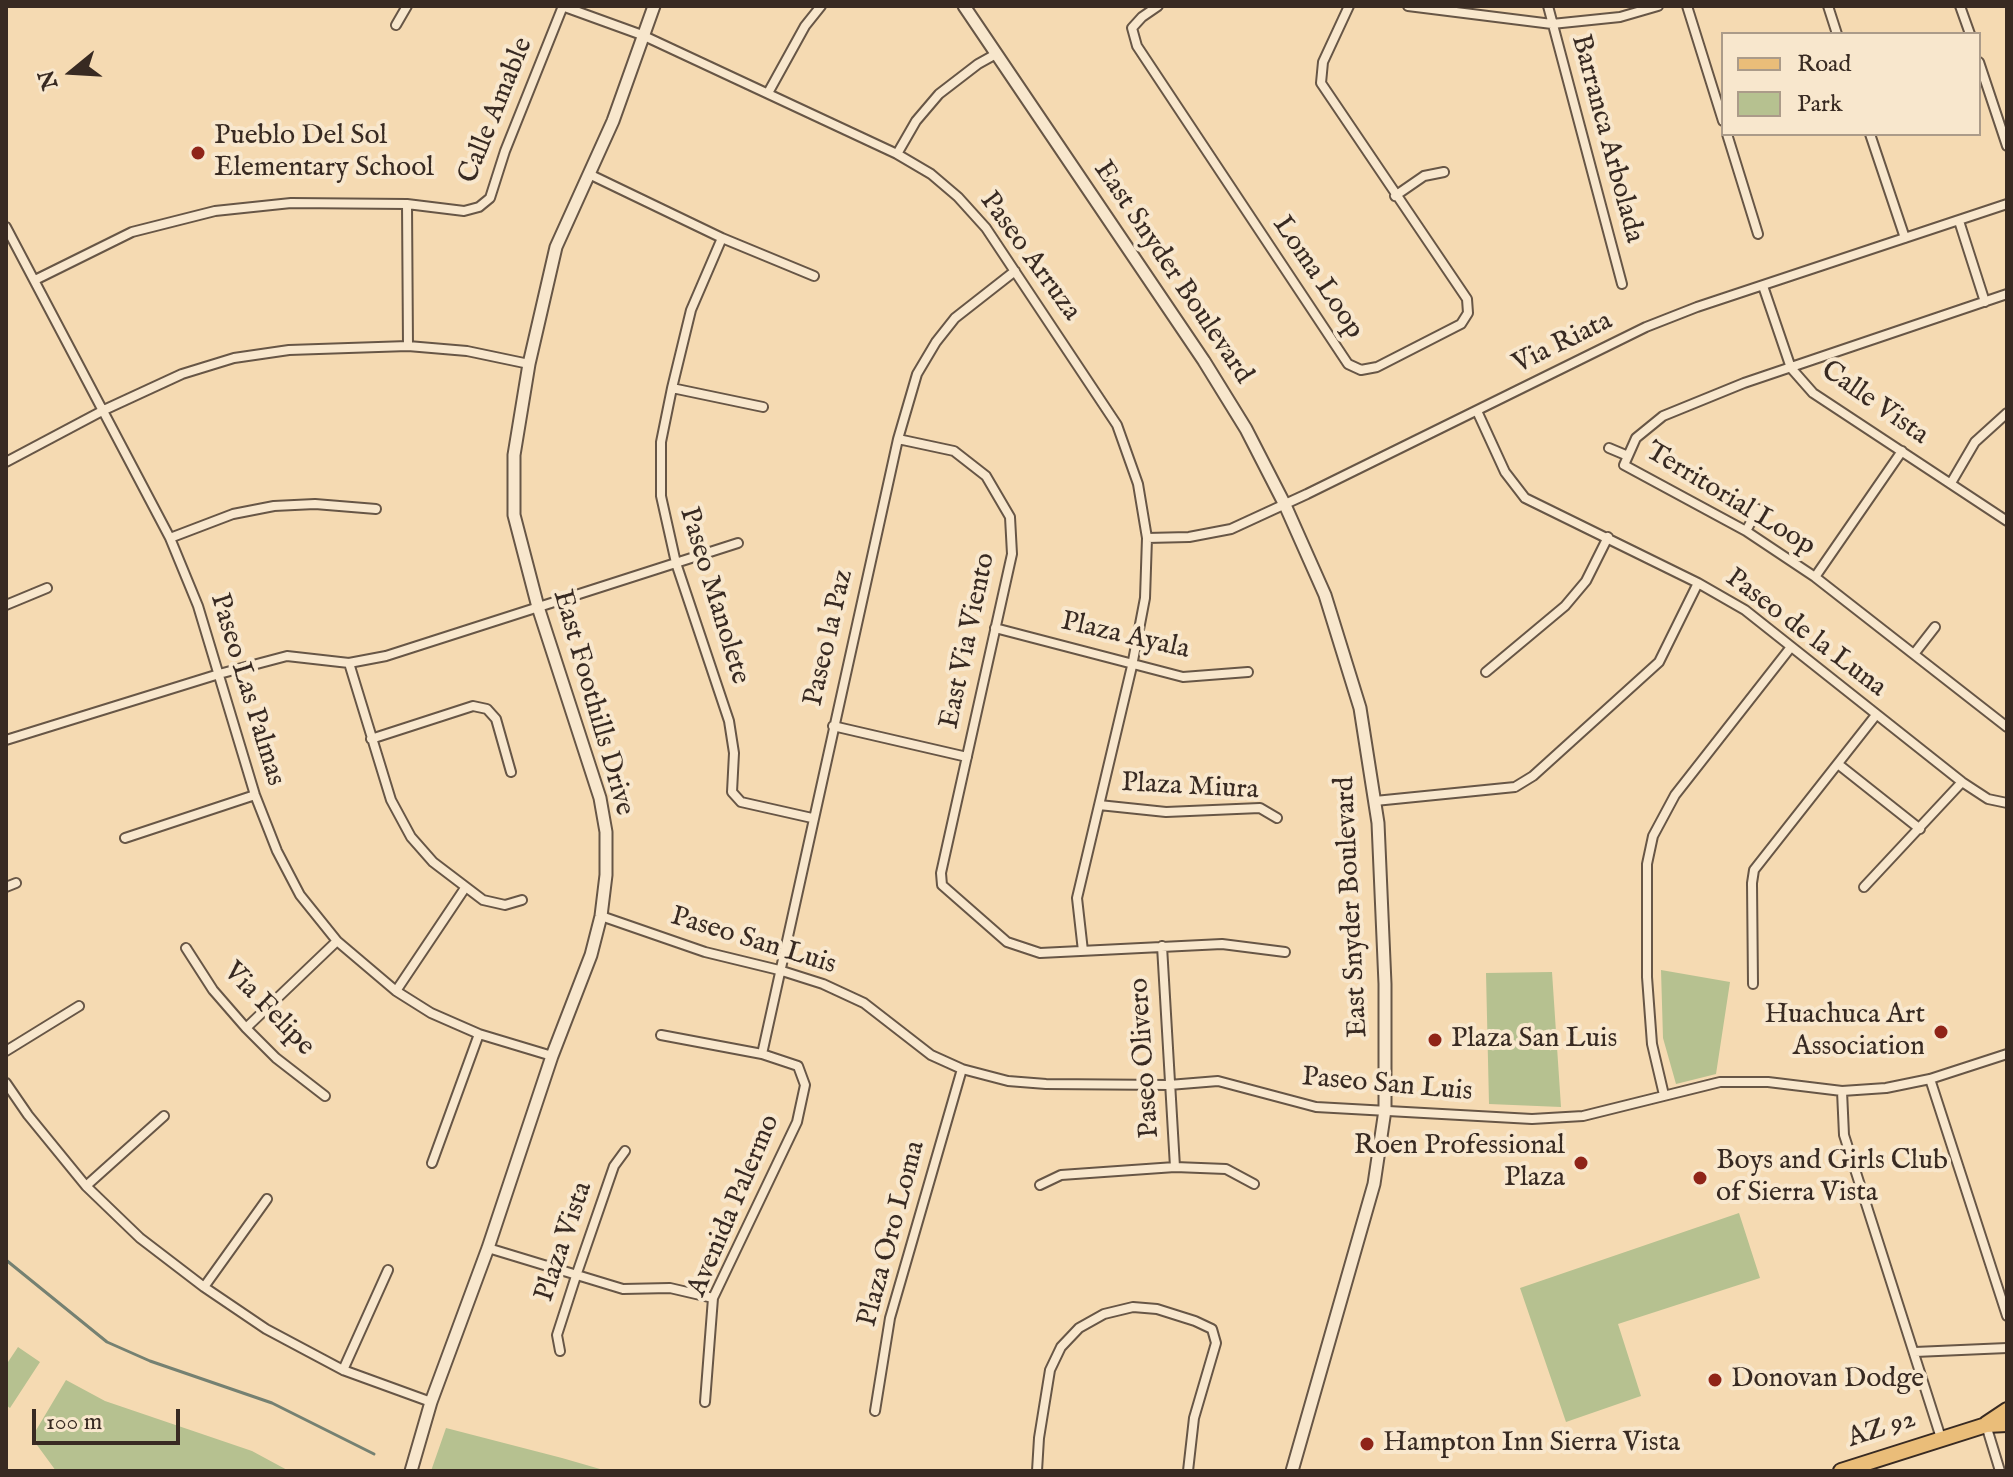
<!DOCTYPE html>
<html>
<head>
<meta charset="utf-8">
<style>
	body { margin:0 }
	#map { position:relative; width:2013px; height:1477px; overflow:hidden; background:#f5dab2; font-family:"IM FELL English",serif }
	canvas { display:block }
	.frame { position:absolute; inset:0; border:8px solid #382a22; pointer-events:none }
	.legend { position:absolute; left:1721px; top:32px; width:260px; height:104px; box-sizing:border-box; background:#f8e7cd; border:2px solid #ab9b89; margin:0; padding:10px 14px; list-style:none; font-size:24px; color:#382a22 }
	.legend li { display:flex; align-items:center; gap:16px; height:40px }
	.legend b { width:40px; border:2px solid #ab9b89 }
	.north { position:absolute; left:32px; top:32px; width:80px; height:80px; -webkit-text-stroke:6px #f8e7cd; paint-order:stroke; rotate:252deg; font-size:22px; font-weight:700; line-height:32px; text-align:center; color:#382a22 }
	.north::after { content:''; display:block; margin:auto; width:28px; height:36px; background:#382a22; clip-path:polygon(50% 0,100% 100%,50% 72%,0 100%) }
	.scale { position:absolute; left:32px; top:1409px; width:148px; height:36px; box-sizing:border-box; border:4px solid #382a22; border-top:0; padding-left:10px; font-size:24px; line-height:28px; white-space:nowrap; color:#382a22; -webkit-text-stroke:6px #f8e7cd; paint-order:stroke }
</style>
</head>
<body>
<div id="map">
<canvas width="2013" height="1477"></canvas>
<div class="frame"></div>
<ul class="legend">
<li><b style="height:10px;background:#eabd79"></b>Road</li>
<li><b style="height:22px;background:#b6c190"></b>Park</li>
</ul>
<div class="north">N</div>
<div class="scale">100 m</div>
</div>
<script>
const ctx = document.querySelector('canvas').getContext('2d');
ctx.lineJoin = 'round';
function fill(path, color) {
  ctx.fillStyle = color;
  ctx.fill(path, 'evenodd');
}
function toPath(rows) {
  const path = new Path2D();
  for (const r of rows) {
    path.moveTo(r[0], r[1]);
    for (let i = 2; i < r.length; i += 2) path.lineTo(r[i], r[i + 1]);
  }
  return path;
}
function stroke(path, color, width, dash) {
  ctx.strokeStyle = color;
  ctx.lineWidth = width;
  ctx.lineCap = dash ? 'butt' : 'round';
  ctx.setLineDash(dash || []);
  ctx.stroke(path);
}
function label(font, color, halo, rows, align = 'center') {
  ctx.font = font + ' "IM FELL English",serif';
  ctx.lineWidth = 8;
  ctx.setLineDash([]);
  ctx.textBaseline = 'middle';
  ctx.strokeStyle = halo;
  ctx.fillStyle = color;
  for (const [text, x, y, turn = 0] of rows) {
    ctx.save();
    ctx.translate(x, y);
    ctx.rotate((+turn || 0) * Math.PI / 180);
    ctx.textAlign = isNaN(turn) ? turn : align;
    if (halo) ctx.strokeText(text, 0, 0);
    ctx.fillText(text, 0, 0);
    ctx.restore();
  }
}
const green = toPath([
	[1661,970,1730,982,1716,1074,1676,1084,1663,1038],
	[1552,972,1561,1107,1489,1104,1486,973],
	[1739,1213,1760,1278,1618,1324,1641,1396,1566,1422,1520,1288],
	[18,1347,40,1362,10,1408,6,1405,6,1365],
	[66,1380,105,1401,252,1451,289,1471,56,1471,37,1445,35,1432],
	[446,1428,562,1458,607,1471,431,1471]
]);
const stream = toPath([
	[6,1260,107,1342,150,1361,272,1403,374,1454]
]);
const minor = toPath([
	[562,6,642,35,897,154,931,174,958,197,986,228,1117,425,1138,484,1147,538,1145,598,1132,666,1077,898,1083,951],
	[1158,6,1142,17,1132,28,1137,46,1348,364,1361,370,1377,367,1461,324,1468,313,1467,299,1321,83,1323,62,1349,6],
	[1408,6,1552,24,1620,17,1658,6],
	[1548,6,1622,284],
	[1687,6,1723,121],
	[1828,6,1837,34],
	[1960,6,1970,34],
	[396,25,407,6],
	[1979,62,2007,146],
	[768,93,805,26,821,6],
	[1727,134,1758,234],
	[1870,134,1905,238],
	[897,154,916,121,939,94,978,64,996,54],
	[591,175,722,238,814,276],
	[1395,196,1424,176,1444,172],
	[407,204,408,346],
	[1959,221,1985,302],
	[6,227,170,538,198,606,255,795,277,851,300,895,337,941,396,991,431,1013,479,1034,552,1056],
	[722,238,691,310,672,388,661,442,661,496,676,563,729,721,734,753,732,792,741,802,812,818],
	[35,280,132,232,215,211,291,203,407,204,464,211,479,207,490,198,505,151,563,6],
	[1763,286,1791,368,1813,393,2007,521],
	[2007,294,1744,383,1663,416,1636,438,1624,465,1746,531,1815,577,2007,727],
	[672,388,763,407],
	[1477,411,1505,472,1525,498,1698,583,1745,610,1962,782,1988,799,2007,803],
	[898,439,954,451,986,476,1010,517,1012,554,941,873,942,885,1007,942,1040,953,1222,944,1285,952],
	[1609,448,1628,456],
	[6,462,104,410,182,374,234,358,289,350,408,346,467,351,529,364],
	[1951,483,1975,442,2007,413],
	[1746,531,1758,509],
	[170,538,233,514,274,506,315,504,376,509],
	[1147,538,1189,537,1231,529,1307,494,1646,327,1697,307,2007,204],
	[1815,577,1902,451],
	[6,605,47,588],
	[995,628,1183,677,1248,672],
	[1914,654,1935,627],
	[349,663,391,800,411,837,433,862,483,900,505,905,522,900],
	[1486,672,1565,606,1586,581,1608,537],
	[833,726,967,757],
	[371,739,473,706,487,709,496,719,511,772],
	[6,740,219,674,287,656,349,663,386,656,738,543],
	[1838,764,1920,829],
	[1375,801,1515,787,1533,776,1659,662,1698,583],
	[1099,805,1166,812,1260,808,1277,818],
	[125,838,255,795],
	[6,887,16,883],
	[1864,887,1962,782],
	[601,916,705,952,779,970,823,984,864,1003,931,1055,962,1069,1008,1081,1046,1084,1169,1085,1218,1081,1316,1107,1532,1119,1583,1116,1720,1082,1768,1082,1842,1091,1886,1088,1930,1079,2007,1054],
	[1162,946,1175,1167],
	[186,948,213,990,246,1028,276,1058,325,1096],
	[1753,984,1752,883,1754,870,1876,715],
	[396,991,465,888],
	[246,1028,337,941],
	[661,1035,762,1054,798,1066,805,1085,797,1122,713,1298,705,1402],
	[6,1051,79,1006],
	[762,1054,898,439,917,374,936,342,955,318,1015,271],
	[1930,1079,2007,1316],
	[6,1083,28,1115,86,1186,140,1238,204,1287,266,1329,343,1370,431,1402],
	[1842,1091,1844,1135,1941,1438],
	[1664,1095,1652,1044,1647,977,1647,864,1653,836,1675,795,1791,647],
	[432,1163,479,1034],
	[1040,1185,1061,1175,1175,1167,1226,1169,1254,1184],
	[86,1186,164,1116],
	[488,1248,623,1289,670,1288,713,1298],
	[204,1287,267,1199],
	[560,1351,557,1335,576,1276,614,1166,625,1151],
	[1915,1352,2007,1348],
	[343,1370,388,1270],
	[875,1411,890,1318,962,1069],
	[1986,1425,2000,1471],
	[1037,1471,1039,1438,1050,1370,1061,1347,1079,1328,1104,1314,1133,1307,1157,1309,1195,1321,1212,1329,1216,1343,1194,1418,1188,1471]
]);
const tertiary = toPath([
	[964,6,1204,361,1246,429,1285,505,1325,595,1360,708,1378,823,1385,984,1385,1110,1374,1184,1292,1471],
	[411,1471,431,1402,488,1248,552,1056,591,955,601,916,606,875,606,832,600,798,538,607,514,515,514,455,529,364,556,247,613,121,654,6]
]);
const primary = toPath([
	[1986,1424,2007,1410],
	[1841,1471,1986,1425,2007,1424]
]);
const markers = [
	[198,153,8,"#8f2418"],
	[1941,1032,8,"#8f2418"],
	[1435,1040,8,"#8f2418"],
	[1581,1163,8,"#8f2418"],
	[1700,1178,8,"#8f2418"],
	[1715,1380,8,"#8f2418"],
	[1367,1444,8,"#8f2418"]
];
const streetNames = [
	["Calle Amable",497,111,-68],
	["Barranca Arbolada",1606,139,75],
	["Paseo Arruza",1029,257,54],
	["East Snyder Boulevard",1172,273,56],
	["Loma Loop",1317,278,56],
	["Via Riata",1563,344,-26],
	["Calle Vista",1874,404,35],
	["Territorial Loop",1730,500,31],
	["Paseo Manolete",713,596,73],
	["Paseo de la Luna",1805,634,37],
	["Plaza Ayala",1125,637,13],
	["Paseo la Paz",830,638,-77],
	["East Via Viento",969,641,-78],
	["Paseo Las Palmas",246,690,73],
	["East Foothills Drive",592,703,74],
	["Plaza Miura",1190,788,3],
	["East Snyder Boulevard",1353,907,-93],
	["Paseo San Luis",753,942,17],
	["Via Felipe",268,1010,46],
	["Paseo Olivero",1146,1058,-94],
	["Paseo San Luis",1387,1086,5],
	["Avenida Palermo",735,1206,-67],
	["Plaza Oro Loma",893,1234,-75],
	["Plaza Vista",565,1242,-71],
	["AZ 92",1882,1430,-18]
];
const poiNames = [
	["Pueblo Del Sol",214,137],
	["Elementary School",214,169],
	["Huachuca Art",1925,1016,"right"],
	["Association",1925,1048,"right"],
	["Plaza San Luis",1451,1040],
	["Roen Professional",1565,1147,"right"],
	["Plaza",1565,1179,"right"],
	["Boys and Girls Club",1716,1162],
	["of Sierra Vista",1716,1194],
	["Donovan Dodge",1731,1380],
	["Hampton Inn Sierra Vista",1383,1444]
];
fill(green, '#b6c190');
stroke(stream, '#758172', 3);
stroke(minor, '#675646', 12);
stroke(tertiary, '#675646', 15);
stroke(primary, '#382a22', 18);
stroke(minor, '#f8e7cd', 8);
stroke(tertiary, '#f8e7cd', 11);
stroke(primary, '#eabd79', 14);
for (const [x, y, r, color] of markers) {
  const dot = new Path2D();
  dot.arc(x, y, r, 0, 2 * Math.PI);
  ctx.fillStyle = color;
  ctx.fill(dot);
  stroke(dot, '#f8e7cd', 3);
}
label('28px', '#382a22', '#f8e7cd', streetNames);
label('28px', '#382a22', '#f8e7cd', poiNames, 'left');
</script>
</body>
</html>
